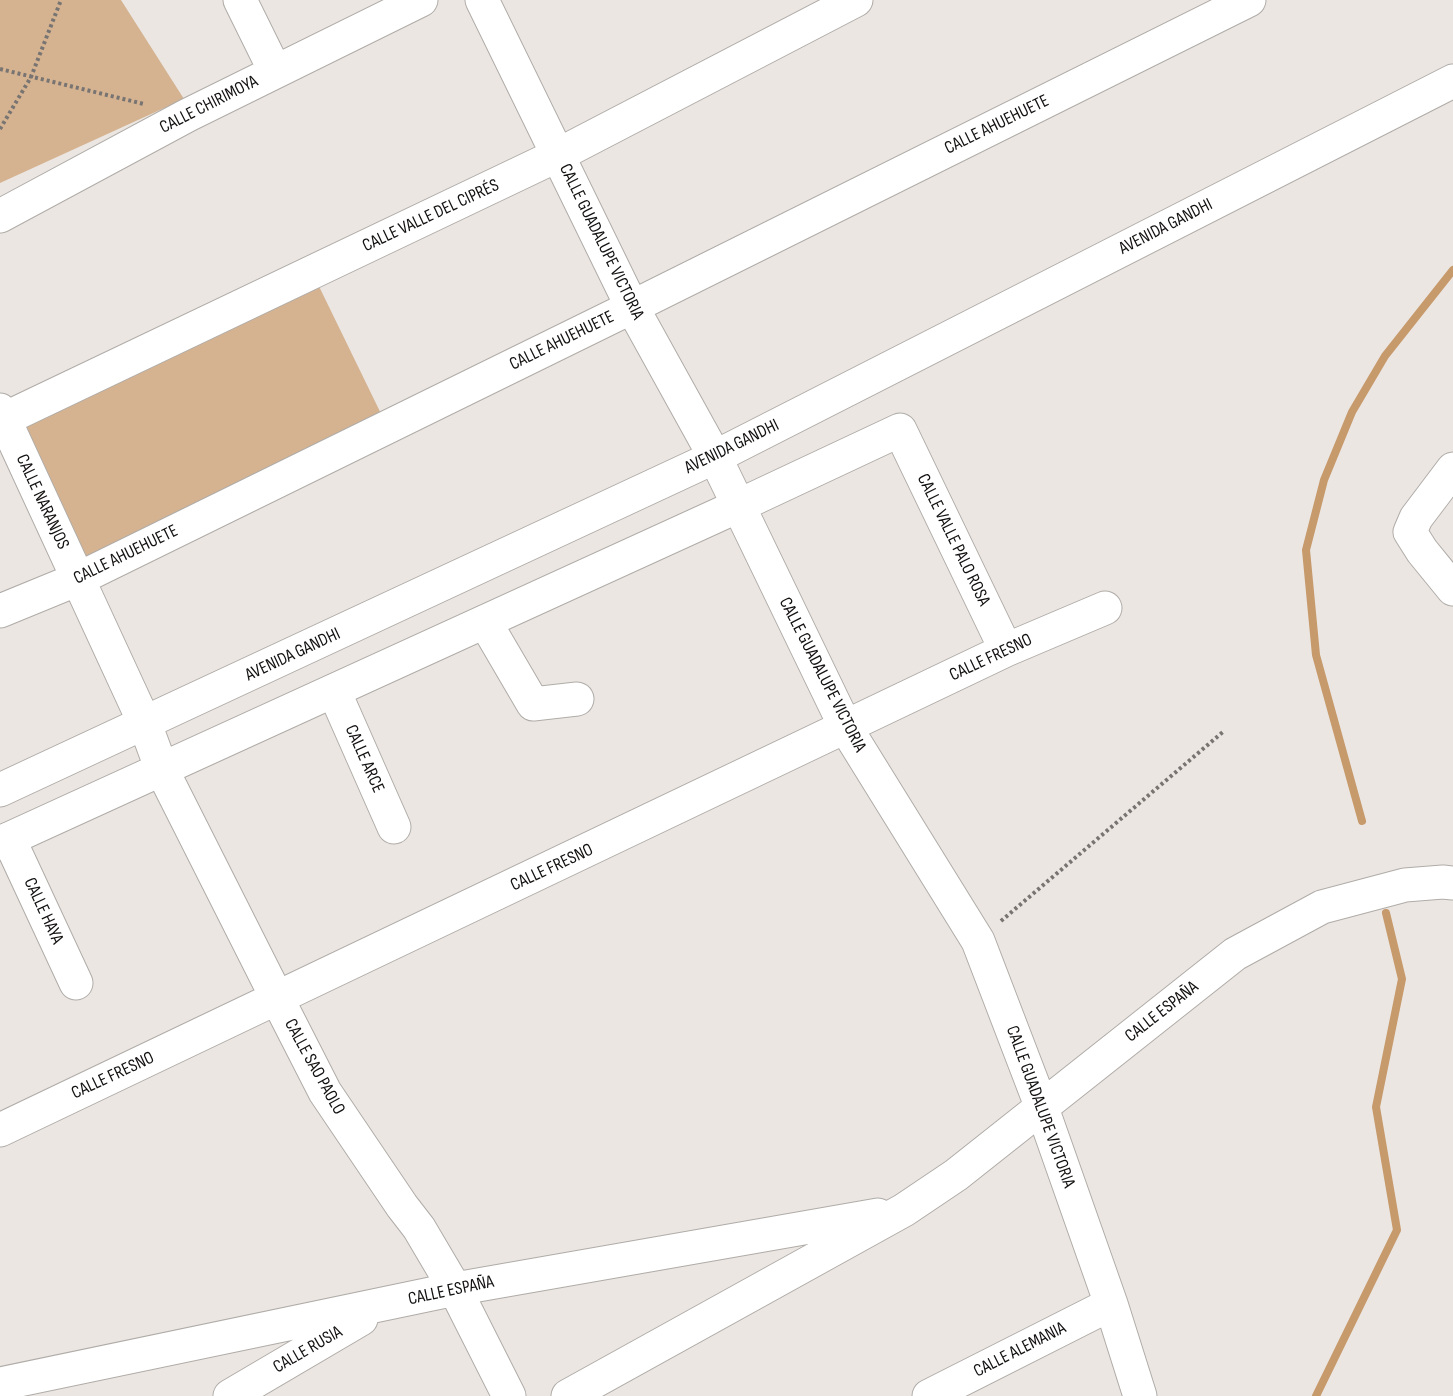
<!DOCTYPE html>
<html>
<head>
<meta charset="utf-8">
<style>
	body { margin:0 }
	canvas { display:block; background:#ebe6e2 }
</style>
</head>
<body>
<canvas width="1453" height="1396"></canvas>
<script>
const ctx = document.querySelector('canvas').getContext('2d');
ctx.lineJoin = 'round';
function fill(path, color) {
  ctx.fillStyle = color;
  ctx.fill(path, 'evenodd');
}
function toPath(rows) {
  const path = new Path2D();
  for (const r of rows) {
    path.moveTo(r[0], r[1]);
    for (let i = 2; i < r.length; i += 2) path.lineTo(r[i], r[i + 1]);
  }
  return path;
}
function stroke(path, color, width, dash) {
  ctx.strokeStyle = color;
  ctx.lineWidth = width;
  ctx.lineCap = dash ? 'butt' : 'round';
  ctx.setLineDash(dash || []);
  ctx.stroke(path);
}
function label(font, color, halo, rows, align = 'center') {
  ctx.font = font + ' "Sofia Sans Condensed",sans-serif';
  ctx.lineWidth = 6;
  ctx.setLineDash([]);
  ctx.textBaseline = 'middle';
  ctx.strokeStyle = halo;
  ctx.fillStyle = color;
  for (const [text, x, y, turn = 0] of rows) {
    ctx.save();
    ctx.translate(x, y);
    ctx.rotate((+turn || 0) * Math.PI / 180);
    ctx.textAlign = isNaN(turn) ? turn : align;
    if (halo) ctx.strokeText(text, 0, 0);
    ctx.fillText(text, 0, 0);
    ctx.restore();
  }
}
const green = toPath([
	[0,0,121,0,184,99,0,183],
	[312,272,388,428,77,581,5,428]
]);
const stream = toPath([
	[1362,821,1316,655,1306,550,1324,480,1352,412,1385,356,1453,270],
	[1316,1396,1397,1230,1376,1107,1402,979,1386,913]
]);
const path = toPath([
	[0,69,144,104],
	[0,129,31,77,61,0],
	[1001,921,1224,731]
]);
const minor = toPath([
	[240,0,275,71],
	[482,0,632,307,715,457,846,728,978,941,1042,1108,1111,1304,1140,1396],
	[0,216,188,115,421,0],
	[0,410,145,724,162,770,277,998,325,1092,402,1206,419,1228,455,1289,509,1396],
	[0,421,558,155,856,0],
	[715,457,1453,81],
	[1453,469,1416,518,1410,532,1422,551,1453,589],
	[738,506,900,430,1006,650],
	[0,611,78,579,632,307,1249,0],
	[485,622,533,704,577,699],
	[334,691,394,827],
	[9,839,76,983],
	[0,1130,1006,650,1105,608],
	[0,1384,455,1289,878,1215],
	[230,1396,361,1319],
	[568,1396,904,1210,956,1175,1235,954,1322,907,1405,885,1443,882,1453,883],
	[929,1396,1111,1304]
]);
const tertiary = toPath([
	[0,790,715,457],
	[0,843,738,506]
]);
const streetNames = [
	["CALLE CHIRIMOYA",209,105,-27],
	["CALLE AHUEHUETE",997,125,-26],
	["CALLE VALLE DEL CIPRÉS",431,216,-25],
	["AVENIDA GANDHI",1166,227,-27],
	["CALLE GUADALUPE VICTORIA",601,242,64],
	["CALLE AHUEHUETE",562,341,-26],
	["AVENIDA GANDHI",732,447,-26],
	["CALLE NARANJOS",42,502,65],
	["CALLE VALLE PALO ROSA",953,540,64],
	["CALLE AHUEHUETE",126,555,-26],
	["AVENIDA GANDHI",293,655,-25],
	["CALLE FRESNO",991,658,-25],
	["CALLE GUADALUPE VICTORIA",822,675,63],
	["CALLE ARCE",364,759,66],
	["CALLE FRESNO",552,868,-25],
	["CALLE HAYA",43,911,65],
	["CALLE ESPAÑA",1162,1012,-38],
	["CALLE SAO PAOLO",314,1067,61],
	["CALLE FRESNO",113,1076,-25],
	["CALLE GUADALUPE VICTORIA",1040,1107,70],
	["CALLE ESPAÑA",451,1291,-12],
	["CALLE RUSIA",308,1350,-30],
	["CALLE ALEMANIA",1020,1350,-27]
];
fill(green, '#d5b391');
stroke(stream, '#c79a6c', 8);
stroke(minor, '#b0aca8', 35);
stroke(tertiary, '#b0aca8', 35);
stroke(path, '#787472', 4, [3, 3]);
stroke(minor, '#fff', 33);
stroke(tertiary, '#fff', 33);
label('18px', '#131110', '#fff', streetNames);
</script>
</body>
</html>
